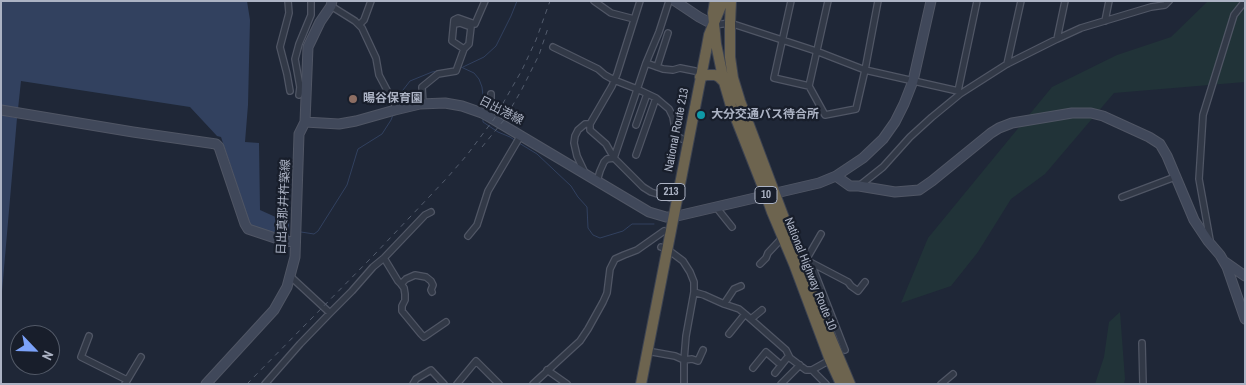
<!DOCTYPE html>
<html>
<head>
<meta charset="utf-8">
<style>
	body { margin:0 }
	#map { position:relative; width:1246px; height:385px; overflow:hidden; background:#1f2737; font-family:"Archivo Narrow",sans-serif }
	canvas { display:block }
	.frame { position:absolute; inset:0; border:2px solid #acb3c4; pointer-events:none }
	.north { position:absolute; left:10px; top:325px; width:50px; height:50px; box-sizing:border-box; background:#181e2b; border:1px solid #535a68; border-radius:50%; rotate:114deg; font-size:14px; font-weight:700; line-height:20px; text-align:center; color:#acb3c4 }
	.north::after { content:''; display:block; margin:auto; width:18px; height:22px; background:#7ba2fa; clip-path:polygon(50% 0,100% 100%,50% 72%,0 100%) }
</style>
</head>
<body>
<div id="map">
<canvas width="1246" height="385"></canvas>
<div class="frame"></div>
<div class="north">N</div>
</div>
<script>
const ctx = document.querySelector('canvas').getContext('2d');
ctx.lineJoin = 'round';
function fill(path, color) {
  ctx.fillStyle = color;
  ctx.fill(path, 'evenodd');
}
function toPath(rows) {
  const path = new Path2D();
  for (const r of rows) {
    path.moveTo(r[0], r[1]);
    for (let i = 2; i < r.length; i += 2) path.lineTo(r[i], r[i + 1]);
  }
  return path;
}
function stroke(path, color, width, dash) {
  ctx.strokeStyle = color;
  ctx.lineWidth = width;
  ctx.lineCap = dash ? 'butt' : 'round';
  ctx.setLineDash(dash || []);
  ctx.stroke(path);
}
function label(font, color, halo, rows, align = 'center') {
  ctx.font = font + ' "Archivo Narrow","Noto Sans JP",sans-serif';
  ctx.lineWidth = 4.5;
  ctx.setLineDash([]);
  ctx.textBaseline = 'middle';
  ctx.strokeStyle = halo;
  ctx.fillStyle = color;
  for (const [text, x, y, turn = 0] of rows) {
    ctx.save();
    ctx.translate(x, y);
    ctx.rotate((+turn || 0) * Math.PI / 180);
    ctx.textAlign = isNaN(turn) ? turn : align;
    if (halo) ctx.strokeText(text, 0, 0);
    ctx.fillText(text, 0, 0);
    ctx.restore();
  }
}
const green = toPath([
	[1208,1,1245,1,1245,82,1114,93,1045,174,1011,199,978,252,951,286,901,303,928,238,1052,87,1117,55,1171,37],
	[1120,312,1125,379,1124,384,1095,384,1104,357,1109,322]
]);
const water = toPath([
	[1,1,247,1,250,20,248,105,245,142,259,143,260,210,289,223,289,236,251,227,221,137,217,136,190,107,21,81,18,109,1,106],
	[1,115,17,118,1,303]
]);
const stream = toPath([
	[461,67,474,73,479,79,482,87,484,104,483,110],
	[463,67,484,57,496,46,511,16,517,1],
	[396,104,403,90,410,81,432,72,455,68],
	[483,119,483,122,498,132,510,137,516,141],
	[519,143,537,154,571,186,578,197,587,207,588,228,593,235,600,238,623,231,632,224,654,224],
	[301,232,314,234,318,231,347,185,357,152,358,149,382,134,391,120,393,115]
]);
const street = toPath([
	[288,1,289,13,280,47,287,74,290,91],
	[594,1,611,13,634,19],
	[791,1,774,78,809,86],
	[828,1,809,86,825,115,856,109,865,70,878,1],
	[331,6,355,21,362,28,376,58,379,75,397,109],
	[1105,21,1109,1],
	[455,24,460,23,471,27,469,44,464,49],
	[359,25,364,20,371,1],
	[714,25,730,23,816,51,865,70,958,91],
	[1057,39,1065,1],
	[553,47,598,69,605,75,614,80,637,89,656,98,669,109,673,117,676,135,682,139],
	[646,63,659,32,669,1],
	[1007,64,1021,1],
	[657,67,668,33],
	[959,92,958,91,977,1],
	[299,95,300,87,295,59,299,44,311,15,311,1],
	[423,104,422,87,438,74,456,71,464,49,452,41,454,20,458,18,475,24,485,1],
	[491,118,491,94],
	[636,125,647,94],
	[636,155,656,98],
	[585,173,577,156,574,143,575,136,578,130,585,124,590,124],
	[597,181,600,171,604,162,607,159,614,158,606,144,590,130,590,124,612,86,617,74,640,1],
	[859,186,883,167,910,137,932,117,960,94,1007,64,1057,39,1081,28,1151,7,1165,5,1169,1],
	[1122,197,1175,177],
	[670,198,651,192,643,187,614,158,646,63,663,69,673,70,680,68,695,71],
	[716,207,732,227],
	[468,236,477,225,488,191,521,135],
	[1210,240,1199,179,1203,115,1234,15,1245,1],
	[661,247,667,249,683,261,690,272,694,282,694,292,686,336,684,360,684,384],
	[384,258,398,281,401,284,406,279,415,275,426,277,431,281,433,285,431,290,432,292],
	[806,260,848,282,851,286,858,291,865,282],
	[803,262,806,260,821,234],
	[811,263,845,350],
	[760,264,766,258,768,253,783,237],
	[290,276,330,313],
	[401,284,404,288,405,294,405,300,402,306,402,311,421,334,424,337,446,322],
	[694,292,704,295,724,304,739,309,745,314],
	[724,304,734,289,741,286],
	[751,319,762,310],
	[729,334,745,314,786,350,790,358,806,370,812,370],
	[89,336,81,357,127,380],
	[1142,343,1143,384],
	[647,351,675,356,684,360,692,359,698,361,703,350],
	[753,368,766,352,781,365],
	[547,370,567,384],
	[775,373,787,358,790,358],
	[125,384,141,357],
	[265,384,300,344,330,313,352,291,373,267,384,258,425,215,431,212],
	[413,384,416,379,431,370,444,384],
	[457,384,476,361,499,384],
	[533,384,580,341,588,329,603,302,607,293,610,269,615,259,624,255,637,250,664,231],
	[781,384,800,365],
	[826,384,812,370,830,360],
	[941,384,953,374]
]);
const secondary = toPath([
	[675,1,699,17,714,25],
	[1,110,133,132,216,144,219,147,245,224,248,229,284,241,295,242],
	[305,122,339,124,356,121,395,110,420,104,445,103,462,106,482,113,491,118,649,212,666,217,673,217,819,183,836,176,863,158,883,139,895,122,904,104,913,81,931,1],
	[836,176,850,186,859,186,895,192,919,190,932,181,991,133,999,128,1012,123,1072,113,1091,113,1103,116,1149,137,1160,144,1167,156,1194,220,1208,241,1220,255,1227,267,1245,319],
	[1225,262,1245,276],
	[206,384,274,310,287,287,295,257,299,134,305,122,308,47,320,22,331,6,332,1]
]);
const highway = toPath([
	[715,1,713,13,716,44,724,82,731,106,766,195,772,212,794,264,830,360,841,384],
	[731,1,730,23,730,57,733,78,740,101,816,303,850,384],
	[700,77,707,75,715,75,719,77,724,82],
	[641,384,707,46,709,35,723,1]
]);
const rail = toPath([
	[482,147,504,120,521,91,539,55,548,28],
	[247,384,374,255,447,178,467,155,494,119,522,70,536,40,550,1]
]);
const markers = [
	[353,99,5,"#8d6e63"],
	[701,115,5,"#0f9aa8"]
];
const shields = [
	[671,192,28],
	[766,195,22]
];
const shieldNames = [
	["213",671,192],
	["10",766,195]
];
const poiNames = [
	["暘谷保育園",363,99],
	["大分交通バス待合所",711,115]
];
const streetNames = [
	["日出港線",501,111,27],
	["National Route 213",677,130,-79],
	["日出真那井杵築線",284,207,-87],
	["National Highway Route 10",810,274,68]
];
fill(green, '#213338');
fill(water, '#32415f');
stroke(stream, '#32415f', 1);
stroke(street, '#505665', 8);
stroke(secondary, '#505665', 11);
stroke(highway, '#3d4351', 12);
stroke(street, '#323947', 5.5);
stroke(secondary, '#40485a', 9);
stroke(highway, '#6d644f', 10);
stroke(rail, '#545d6e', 1, [5, 5]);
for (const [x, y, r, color] of markers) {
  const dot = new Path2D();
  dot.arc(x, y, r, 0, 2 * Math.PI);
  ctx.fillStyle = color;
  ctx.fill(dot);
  stroke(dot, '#181e2b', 2);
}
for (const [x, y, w] of shields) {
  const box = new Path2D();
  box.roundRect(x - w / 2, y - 8.5, w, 17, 4);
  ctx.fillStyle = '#181e2b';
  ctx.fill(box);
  stroke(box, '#acb3c4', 1);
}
label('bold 11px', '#acb3c4', null, shieldNames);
label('bold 12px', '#acb3c4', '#181e2b', poiNames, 'left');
label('12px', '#acb3c4', '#181e2b', streetNames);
</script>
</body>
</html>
